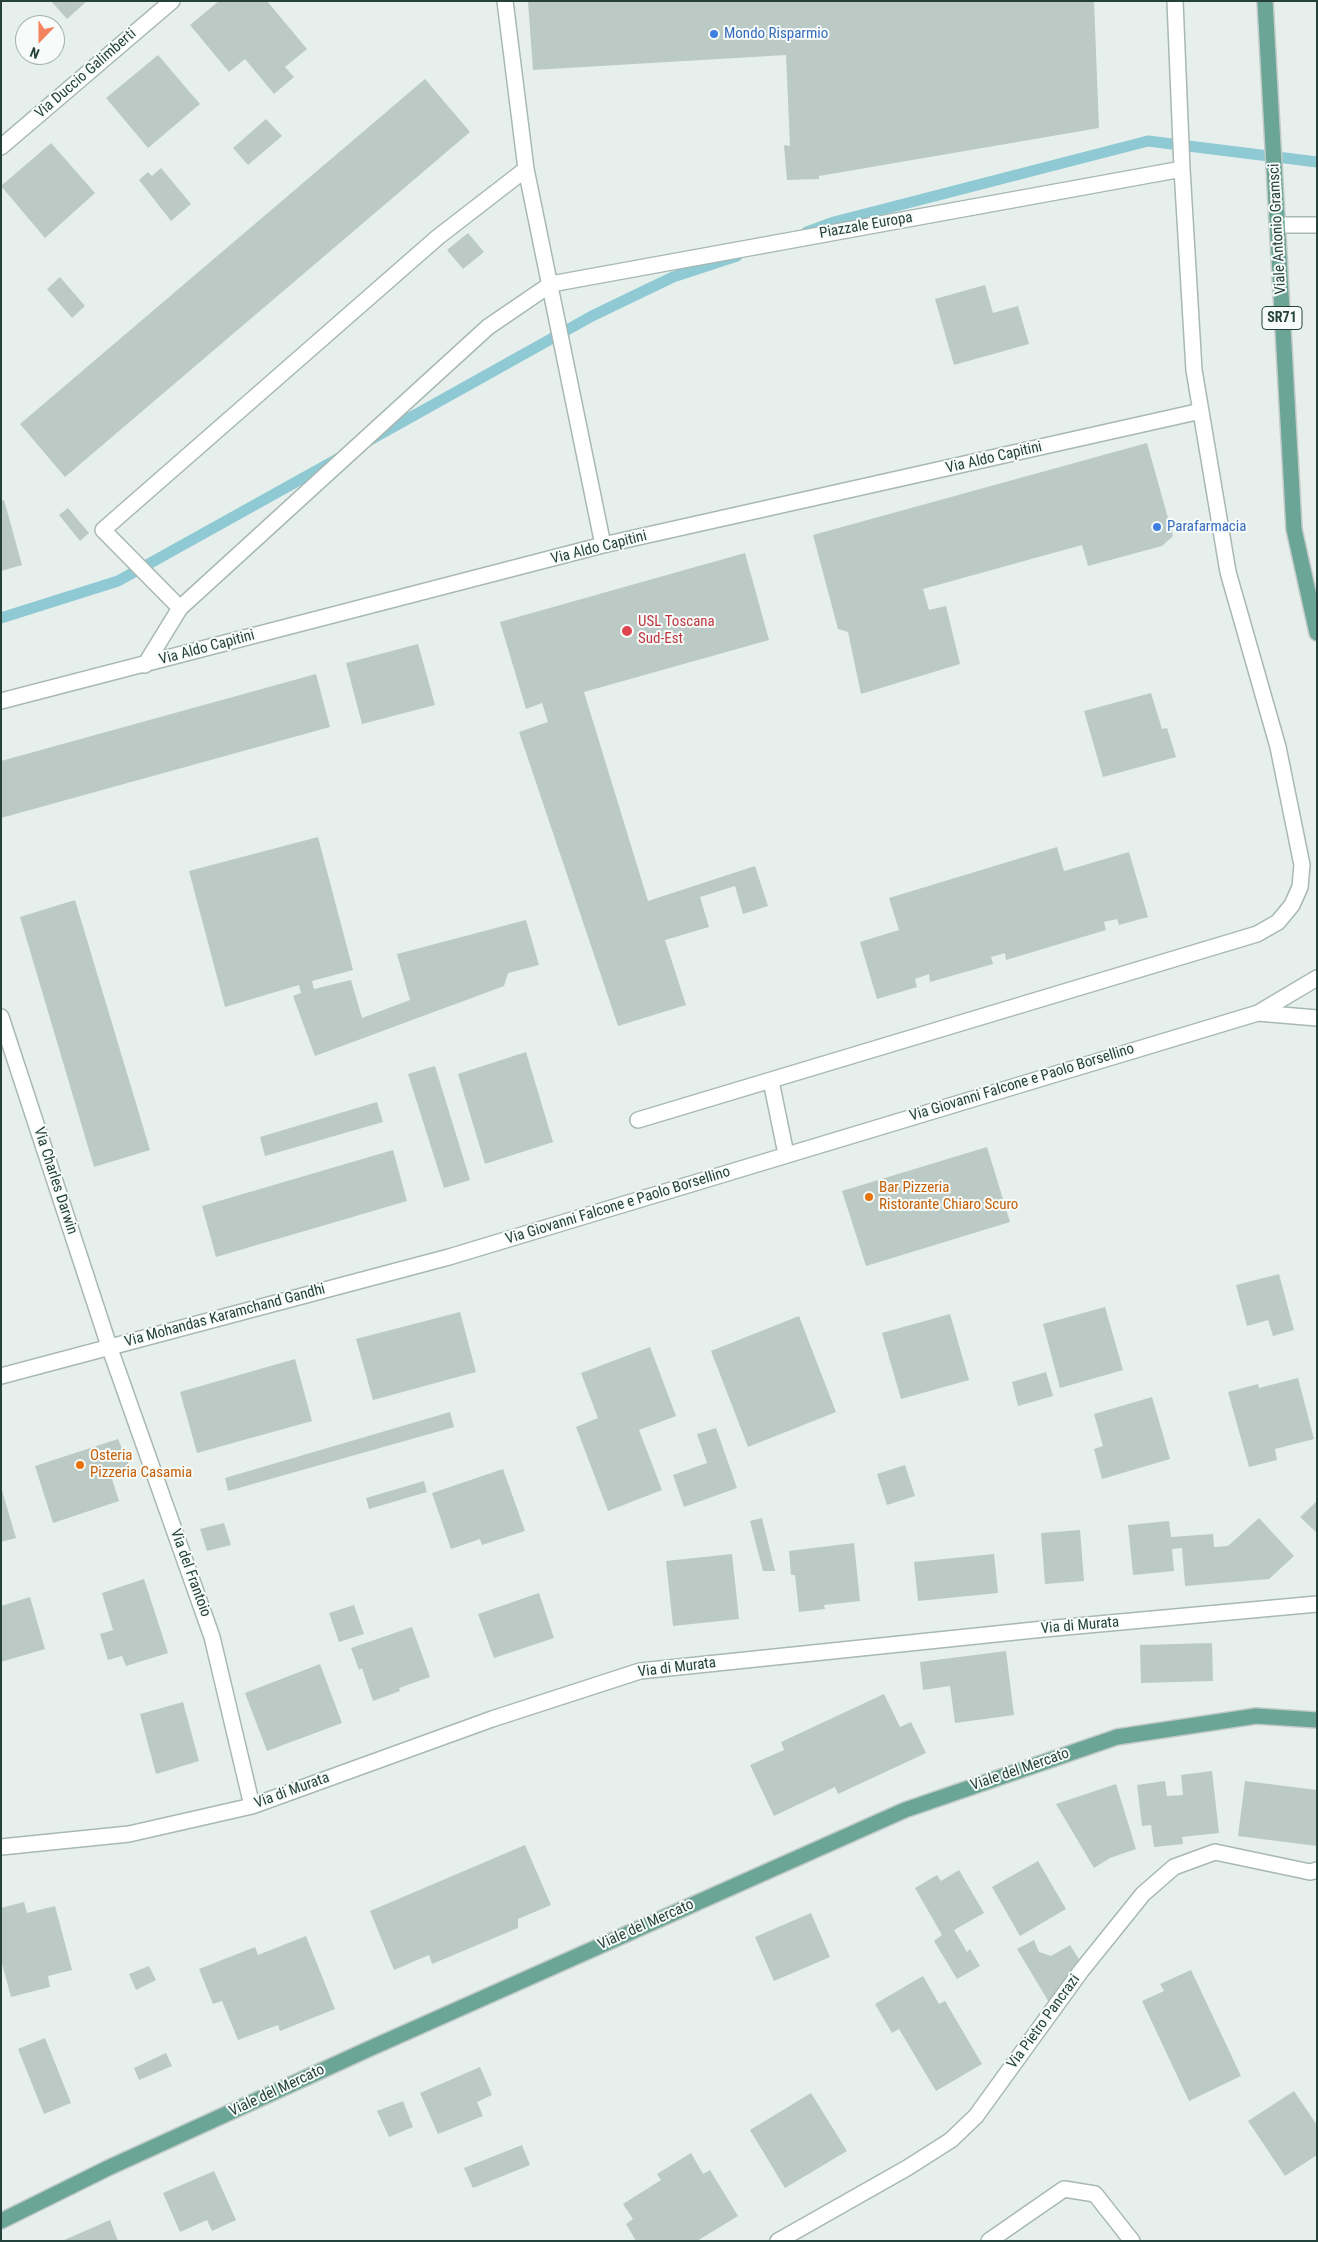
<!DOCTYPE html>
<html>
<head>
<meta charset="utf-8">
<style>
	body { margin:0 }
	#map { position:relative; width:1318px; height:2242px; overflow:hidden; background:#e6efeb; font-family:"Roboto Condensed",sans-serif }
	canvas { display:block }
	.frame { position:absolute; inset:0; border:2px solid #24423a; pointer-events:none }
	.north { position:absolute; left:15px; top:15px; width:50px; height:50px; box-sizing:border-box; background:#f7fbf9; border:1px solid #a3b1ad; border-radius:50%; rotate:202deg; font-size:14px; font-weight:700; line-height:20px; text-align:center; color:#24423a }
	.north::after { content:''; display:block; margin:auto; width:18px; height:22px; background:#f4845f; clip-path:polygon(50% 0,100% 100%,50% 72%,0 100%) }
</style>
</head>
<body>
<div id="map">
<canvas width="1318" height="2242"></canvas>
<div class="frame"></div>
<div class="north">N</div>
</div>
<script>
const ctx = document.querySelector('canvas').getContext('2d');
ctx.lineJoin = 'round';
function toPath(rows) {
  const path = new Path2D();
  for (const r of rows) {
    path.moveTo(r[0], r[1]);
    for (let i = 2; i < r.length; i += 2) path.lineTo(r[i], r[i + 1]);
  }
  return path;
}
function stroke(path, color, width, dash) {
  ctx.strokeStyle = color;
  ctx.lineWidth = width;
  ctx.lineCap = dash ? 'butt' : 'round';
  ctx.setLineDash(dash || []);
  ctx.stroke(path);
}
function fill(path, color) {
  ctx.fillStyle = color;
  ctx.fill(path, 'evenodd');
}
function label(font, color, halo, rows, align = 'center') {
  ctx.font = font + ' "Roboto Condensed",sans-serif';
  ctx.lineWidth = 4;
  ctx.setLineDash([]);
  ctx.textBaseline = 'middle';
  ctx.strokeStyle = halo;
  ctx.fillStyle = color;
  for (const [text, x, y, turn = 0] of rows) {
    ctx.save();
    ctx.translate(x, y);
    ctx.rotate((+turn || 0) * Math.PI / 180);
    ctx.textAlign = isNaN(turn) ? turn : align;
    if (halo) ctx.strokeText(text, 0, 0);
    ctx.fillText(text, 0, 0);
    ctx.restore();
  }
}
const stream = toPath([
	[807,232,834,222,1148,141,1317,162],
	[370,440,592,316,673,277,737,256],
	[1,618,118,581,339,458]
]);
const building = toPath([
	[51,1,87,1,67,19],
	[219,1,267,1,307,49,285,67,294,77,274,94,245,59,229,72,190,25],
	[543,1,1094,1,1099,128,819,176,819,179,787,180,784,145,790,146,786,55,533,70,528,2],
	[158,55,200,104,148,148,106,98],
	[425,79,470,132,65,477,20,424],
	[266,119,282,136,248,165,233,148],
	[51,143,95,193,45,238,1,186],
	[161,168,191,204,171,221,139,180,148,172,152,176],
	[468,233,484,252,463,269,447,250],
	[60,277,85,306,72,318,47,289],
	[985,285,993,313,1018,306,1029,344,954,365,935,299],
	[1147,443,1173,536,1162,546,1088,566,1082,545,923,589,929,610,946,606,960,664,861,694,848,632,838,629,813,535],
	[4,500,22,565,1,571,1,501],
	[68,508,89,533,80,541,59,515],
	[745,553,769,640,584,692,648,901,755,866,768,906,743,914,735,886,700,897,709,927,665,940,686,1005,618,1026,519,732,548,722,542,703,526,709,500,622],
	[418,644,435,705,362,724,346,663],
	[316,674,330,727,1,818,1,761],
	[1151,693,1162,729,1167,728,1176,757,1103,777,1084,711],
	[318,837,353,970,312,981,314,989,351,980,362,1018,410,1000,397,954,526,920,539,965,508,973,504,986,315,1056,293,996,301,993,299,985,225,1007,189,871],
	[1057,847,1064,871,1129,852,1148,917,1119,925,1117,919,1104,922,1106,930,1006,960,1005,953,991,957,993,964,930,982,929,974,915,979,917,987,877,999,860,942,899,930,889,898],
	[75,900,150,1150,94,1167,20,917],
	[526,1052,553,1142,485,1164,458,1074],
	[435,1066,470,1180,444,1188,408,1074],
	[377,1102,383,1122,265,1156,260,1137],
	[987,1147,1010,1222,866,1266,842,1191],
	[393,1150,407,1201,216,1257,202,1206],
	[1279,1274,1294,1330,1273,1336,1268,1320,1247,1326,1236,1285],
	[1105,1307,1123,1370,1060,1388,1043,1324],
	[460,1312,476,1372,373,1400,356,1339],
	[950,1314,969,1380,901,1399,882,1333],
	[799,1316,836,1412,748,1447,711,1351],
	[650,1347,676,1416,639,1430,662,1490,608,1511,576,1427,598,1418,581,1373],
	[295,1359,312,1421,197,1453,180,1392],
	[1046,1372,1053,1396,1018,1406,1012,1382],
	[1298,1378,1314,1439,1275,1449,1277,1460,1249,1467,1228,1392,1258,1384,1259,1388],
	[1152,1397,1170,1459,1102,1479,1094,1449,1103,1446,1094,1414],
	[450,1412,454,1427,228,1491,225,1478],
	[716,1428,737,1488,684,1507,673,1475,707,1463,697,1434],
	[118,1439,130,1468,111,1476,119,1501,53,1523,35,1466],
	[905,1465,915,1496,887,1505,877,1474],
	[503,1469,525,1531,482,1545,480,1539,451,1549,432,1493],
	[424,1481,427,1492,369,1509,366,1498],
	[1,1487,16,1538,1,1542],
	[1317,1501,1317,1533,1300,1517],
	[762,1518,775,1571,763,1571,750,1521],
	[1259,1518,1294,1556,1269,1579,1185,1586,1182,1548,1172,1549,1174,1571,1133,1575,1128,1525,1169,1521,1171,1537,1213,1534,1214,1547,1228,1546],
	[224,1523,231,1545,207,1551,200,1529],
	[1080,1530,1084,1581,1045,1584,1041,1533],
	[854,1543,860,1601,824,1605,825,1609,799,1612,795,1575,791,1575,789,1551],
	[732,1554,739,1619,673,1626,666,1561],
	[994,1554,998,1593,918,1601,914,1562],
	[144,1579,168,1653,126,1666,122,1656,108,1660,100,1634,113,1630,102,1593],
	[539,1593,554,1638,494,1658,478,1614],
	[30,1597,45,1649,1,1662,1,1606],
	[354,1605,364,1634,339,1642,329,1613],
	[412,1627,430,1677,399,1688,400,1691,373,1701,362,1668,359,1670,351,1648],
	[1212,1643,1213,1681,1141,1683,1140,1645],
	[1006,1651,1014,1715,955,1723,950,1686,923,1690,920,1662],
	[320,1664,342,1723,267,1751,245,1693],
	[884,1694,900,1727,911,1722,926,1753,838,1794,835,1787,774,1816,750,1765,784,1750,781,1742],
	[183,1702,199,1761,156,1774,140,1714],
	[1212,1771,1219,1833,1182,1837,1183,1844,1154,1847,1151,1825,1142,1826,1137,1785,1165,1781,1167,1796,1183,1795,1181,1775],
	[1245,1781,1317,1790,1317,1846,1238,1836],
	[1116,1784,1136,1849,1110,1858,1094,1868,1056,1804],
	[525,1845,551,1905,518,1919,518,1928,432,1964,429,1955,394,1970,370,1911],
	[1038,1861,1066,1909,1020,1936,992,1887],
	[959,1870,984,1913,954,1930,967,1952,970,1949,980,1966,957,1979,934,1941,942,1935,915,1888,937,1875,941,1881],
	[24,1902,27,1913,55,1906,72,1970,48,1976,50,1987,11,1997,1,1960,1,1908],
	[811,1913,830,1957,774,1981,755,1937],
	[306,1936,335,2009,280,2031,278,2025,238,2040,222,2001,213,2004,199,1969,255,1947,258,1955],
	[1034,1940,1039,1952,1051,1956,1070,1945,1079,1959,1050,2004,1017,1949],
	[149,1966,156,1980,136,1990,129,1974],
	[1191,1970,1241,2076,1189,2101,1142,2001,1164,1991,1160,1984],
	[923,1976,939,2004,945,2001,982,2064,936,2091,899,2029,892,2033,875,2004],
	[45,2038,71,2103,44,2114,18,2049],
	[166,2053,172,2066,139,2080,134,2068],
	[480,2067,492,2095,477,2102,483,2116,438,2134,420,2093],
	[1294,2091,1317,2125,1317,2155,1285,2176,1248,2121],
	[811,2093,847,2151,785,2188,750,2130],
	[403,2101,413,2127,389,2137,377,2111],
	[522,2145,530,2165,473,2188,464,2168],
	[691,2153,703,2174,710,2170,738,2216,697,2241,636,2241,626,2224,633,2219,623,2204,661,2180,657,2174],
	[214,2171,236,2220,212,2231,207,2220,180,2232,163,2193],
	[110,2220,118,2241,62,2241]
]);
const minor = toPath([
	[505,1,526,169,603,545],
	[1,147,172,1],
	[1278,225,1317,225],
	[180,608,103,530,438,237,526,169],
	[145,665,180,608,488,327,551,284,1182,169],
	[1,701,603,545,1201,411],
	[1258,1013,1317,1018],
	[1,1017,109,1346,212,1637,252,1806],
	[771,1081,786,1154],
	[638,1120,1257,934,1278,922,1292,905,1300,887,1302,865,1278,747,1228,572,1194,370,1182,169,1175,1],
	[1,1376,449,1257,1258,1013,1317,978],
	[1,1847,129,1834,252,1806,492,1719,640,1671,1044,1629,1317,1604],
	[778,2241,907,2168,951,2140,976,2116,1081,1971,1143,1894,1174,1867,1215,1852,1310,1872,1317,1870],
	[989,2241,1064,2189,1095,2194,1132,2241]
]);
const major = toPath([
	[1265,1,1294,529,1317,633],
	[1,2221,108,2168,371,2048,905,1810,1117,1737,1256,1716,1317,1720]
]);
const markers = [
	[714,34,5,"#3f7fe0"],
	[1157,527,5,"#3f7fe0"],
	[627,631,6,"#e0444e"],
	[869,1197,5,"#e8710a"],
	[80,1465,5,"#e8710a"]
];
const shields = [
	[1282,318,40]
];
const shieldNames = [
	["SR71",1282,318]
];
const shopNames = [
	["Mondo Risparmio",724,34],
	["Parafarmacia",1167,527]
];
const streetNames = [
	["Via Duccio Galimberti",86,74,-41],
	["Piazzale Europa",866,226,-10],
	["Viale Antonio Gramsci",1278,229,-93],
	["Via Aldo Capitini",994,458,-13],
	["Via Aldo Capitini",599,548,-14],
	["Via Aldo Capitini",207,648,-15],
	["Via Giovanni Falcone e Paolo Borsellino",1022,1083,-17],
	["Via Charles Darwin",55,1181,72],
	["Via Giovanni Falcone e Paolo Borsellino",618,1206,-17],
	["Via Mohandas Karamchand Gandhi",225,1316,-15],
	["Via del Frantoio",190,1573,70],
	["Via di Murata",1080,1626,-5],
	["Via di Murata",677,1668,-7],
	["Viale del Mercato",1020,1770,-19],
	["Via di Murata",292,1791,-20],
	["Viale del Mercato",646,1925,-24],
	["Via Pietro Pancrazi",1044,2022,-54],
	["Viale del Mercato",277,2091,-25]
];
const healthNames = [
	["USL Toscana",638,622],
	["Sud-Est",638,639]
];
const foodNames = [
	["Bar Pizzeria",879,1188],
	["Ristorante Chiaro Scuro",879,1205],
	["Osteria",90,1456],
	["Pizzeria Casamia",90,1473]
];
stroke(stream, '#8ec9d4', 11);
fill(building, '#bbcac4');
stroke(minor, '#a8b8b2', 18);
stroke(major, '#c2cac8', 18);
stroke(minor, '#fff', 15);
stroke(major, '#6aa596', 15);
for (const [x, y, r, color] of markers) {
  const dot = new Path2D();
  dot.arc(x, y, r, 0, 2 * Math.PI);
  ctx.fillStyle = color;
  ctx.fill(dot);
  stroke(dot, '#f7fbf9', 2);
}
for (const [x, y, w] of shields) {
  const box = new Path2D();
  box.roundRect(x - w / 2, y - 11.5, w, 23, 4);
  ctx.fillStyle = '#f7fbf9';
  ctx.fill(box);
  stroke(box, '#24423a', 1);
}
label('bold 14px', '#24423a', null, shieldNames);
label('15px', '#366cbe', '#f7fbf9', shopNames, 'left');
label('15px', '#24423a', '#f7fbf9', streetNames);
label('15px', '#be3a42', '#f7fbf9', healthNames, 'left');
label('15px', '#c56008', '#f7fbf9', foodNames, 'left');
</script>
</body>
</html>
